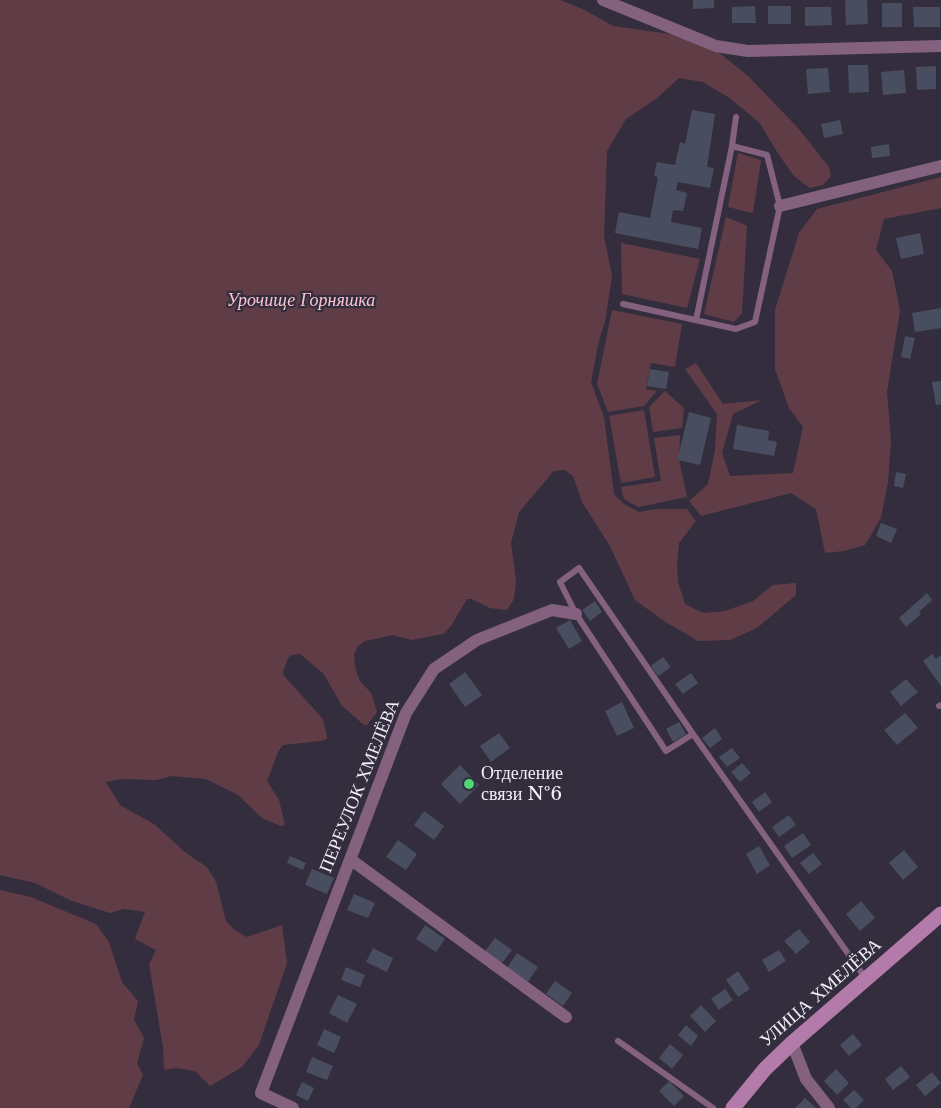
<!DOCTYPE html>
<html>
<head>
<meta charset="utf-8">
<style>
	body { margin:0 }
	canvas { display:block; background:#332d3d }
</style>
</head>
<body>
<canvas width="941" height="1108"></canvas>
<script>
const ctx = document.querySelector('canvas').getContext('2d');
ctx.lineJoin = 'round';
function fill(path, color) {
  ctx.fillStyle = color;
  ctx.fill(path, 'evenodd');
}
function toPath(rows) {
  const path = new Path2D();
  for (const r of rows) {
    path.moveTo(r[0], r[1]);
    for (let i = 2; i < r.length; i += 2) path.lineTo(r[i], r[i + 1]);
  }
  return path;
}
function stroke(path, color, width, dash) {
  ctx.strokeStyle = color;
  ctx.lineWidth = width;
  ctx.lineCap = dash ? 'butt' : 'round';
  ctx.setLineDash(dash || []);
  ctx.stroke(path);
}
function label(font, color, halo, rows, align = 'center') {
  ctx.font = font + ' "Libre Baskerville",serif';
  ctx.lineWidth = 4.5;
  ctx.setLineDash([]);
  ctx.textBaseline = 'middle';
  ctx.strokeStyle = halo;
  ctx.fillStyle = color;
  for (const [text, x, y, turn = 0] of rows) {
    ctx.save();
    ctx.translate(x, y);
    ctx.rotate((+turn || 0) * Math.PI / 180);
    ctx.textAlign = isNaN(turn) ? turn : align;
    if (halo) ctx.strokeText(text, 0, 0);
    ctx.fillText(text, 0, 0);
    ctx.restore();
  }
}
const green = toPath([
	[0,0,560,0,585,10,613,26,670,34,712,47,748,76,798,128,829,167,831,176,823,185,810,188,794,176,779,155,759,122,728,97,703,82,679,78,656,99,626,119,607,151,604,236,612,276,605,322,599,340,591,382,604,417,614,494,624,504,639,512,657,509,687,509,696,521,679,543,677,564,678,582,685,604,703,613,725,611,753,601,773,585,796,583,796,595,757,628,730,640,698,641,664,621,635,600,610,546,582,502,573,476,565,470,554,471,519,512,511,543,516,581,514,599,507,610,490,608,472,599,467,599,451,626,443,634,411,640,393,635,365,641,358,646,354,654,355,667,360,681,371,693,377,712,367,725,364,725,342,706,324,674,300,654,291,655,288,658,283,672,284,676,323,719,327,737,327,739,321,741,283,745,278,752,267,781,279,800,285,825,281,826,262,818,238,795,206,779,172,776,156,780,121,779,106,782,120,805,154,824,186,853,207,867,216,882,226,921,235,930,247,937,282,925,287,963,259,1045,242,1067,210,1086,195,1071,176,1068,164,1070,163,1047,149,964,156,950,135,939,145,912,124,909,110,913,72,901,35,883,0,875],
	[738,153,761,160,753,213,728,207],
	[941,177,941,208,884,219,876,250,892,271,900,310,887,392,891,441,888,482,881,518,865,545,844,551,825,553,816,509,791,493,701,516,689,501,708,484,715,450,717,414,685,369,696,363,723,404,762,400,733,414,722,453,730,476,793,473,803,427,789,408,775,369,775,310,799,233,817,209],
	[726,217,747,226,742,313,734,322,704,314],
	[621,243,700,259,687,308,622,294],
	[612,310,682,324,675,367,651,363,646,389,657,391,644,406,608,412,597,384],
	[665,391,684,408,682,428,653,432,649,407],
	[644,410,655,477,621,483,609,416],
	[680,435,679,459,687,497,638,507,624,499,621,487,661,481,654,438],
	[0,890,31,897,96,924,109,942,122,982,138,1001,134,1020,144,1038,137,1063,143,1075,129,1108,0,1108]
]);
const building = toPath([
	[693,0,714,0,714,8,693,9],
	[845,0,867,0,868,24,846,25],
	[882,3,902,3,902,27,882,27],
	[755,6,756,23,732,23,732,7],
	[768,6,791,6,791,24,768,24],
	[805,7,831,7,832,25,805,26],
	[913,7,940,7,940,27,914,27],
	[848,65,868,65,869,92,849,93],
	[936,66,936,89,917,90,916,67],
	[828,68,830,92,808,94,806,69],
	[904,70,906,93,883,95,881,72],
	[692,110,715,114,707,167,714,168,710,188,678,182,676,190,687,193,683,211,673,210,671,222,702,228,698,249,615,233,619,212,650,218,658,177,654,176,657,162,675,165,680,142,685,144],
	[840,120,843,134,824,138,821,124],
	[889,144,890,156,872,158,871,147],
	[920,233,924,254,901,259,896,238],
	[941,308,941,328,915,332,912,313],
	[905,336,915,338,910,359,901,357],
	[650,369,669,372,666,389,647,386],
	[941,381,941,404,936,405,932,382],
	[689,412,711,418,700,465,677,460],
	[737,425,769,431,768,440,777,442,774,456,733,449],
	[896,472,906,474,903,488,894,486],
	[881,523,897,529,891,543,876,536],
	[927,593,932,600,919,612,921,614,906,627,899,618],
	[595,601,602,612,590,621,582,610],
	[570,620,582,641,569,649,556,628],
	[932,654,936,659,941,655,941,686,923,661],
	[663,657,671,667,658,676,651,666],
	[465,672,482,695,465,707,449,684],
	[691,673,698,683,683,694,675,684],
	[906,679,918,692,901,706,890,692],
	[622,702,634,728,617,736,605,711],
	[905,713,918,728,897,745,884,730],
	[679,722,686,734,673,742,666,729],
	[715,728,722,739,710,748,702,738],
	[499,733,510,748,491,762,480,746],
	[732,748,740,758,727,767,719,757],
	[742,763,751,773,740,782,731,772],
	[460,765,479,785,460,804,441,784],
	[765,792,772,802,759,812,752,802],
	[424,811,444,826,434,840,414,825],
	[789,815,796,825,779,837,772,827],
	[803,833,811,845,792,858,784,846],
	[398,840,417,854,406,870,386,857],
	[759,846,770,865,757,874,746,854],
	[904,850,918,867,903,880,889,863],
	[813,853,822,864,809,874,800,863],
	[290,856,306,863,303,870,287,863],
	[312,869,334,878,327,894,305,885],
	[354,894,375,903,368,918,347,910],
	[861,901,875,918,860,931,846,914],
	[425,925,445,939,436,952,416,939],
	[799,929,810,942,796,954,784,941],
	[495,938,512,950,502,963,485,951],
	[373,948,393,958,387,972,366,962],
	[779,950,786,961,769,972,762,960],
	[517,953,538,967,528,982,507,968],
	[346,967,365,975,360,987,341,980],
	[738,971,750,989,738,997,726,980],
	[555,981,572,993,563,1006,546,994],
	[725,989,733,1000,719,1010,711,999],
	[338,995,357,1004,347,1023,329,1013],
	[701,1005,716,1021,705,1032,690,1016],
	[686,1025,698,1036,691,1046,678,1035],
	[324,1029,341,1037,334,1053,317,1045],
	[853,1034,862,1045,849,1056,840,1045],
	[670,1044,683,1055,672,1069,659,1058],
	[312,1057,333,1066,327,1080,306,1072],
	[901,1066,910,1077,893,1090,885,1079],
	[836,1069,849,1083,837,1095,824,1081],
	[932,1072,941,1083,925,1096,916,1085],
	[669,1081,684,1096,674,1106,659,1091],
	[302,1082,314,1088,308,1101,296,1095],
	[854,1090,864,1100,856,1108,851,1108,843,1100],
	[805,1098,816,1108,795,1108]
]);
const lane = toPath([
	[623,304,736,329,755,322,780,206,767,155,732,146,736,117],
	[696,320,732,146],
	[939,706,941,705],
	[693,734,579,568,560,582,576,614,666,751,693,734,866,979],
	[618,1041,713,1108]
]);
const street = toPath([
	[603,0,716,46,748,51,941,46],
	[780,206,941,166],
	[350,859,566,1017],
	[792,1043,806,1079,829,1108],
	[293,1108,261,1093,406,713,434,669,477,640,552,610,576,614]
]);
const secondary = toPath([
	[733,1108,765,1069,792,1043,941,914]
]);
const markers = [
	[469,784,6,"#50d674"]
];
const parkNames = [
	["Урочище Горняшка",301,301]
];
const poiNames = [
	["Отделение",481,774],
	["связи №6",481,795]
];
const streetNames = [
	["ПЕРЕУЛОК ХМЕЛЁВА",360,786,-68],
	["УЛИЦА ХМЕЛЁВА",821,993,-41]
];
fill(green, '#603d46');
fill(building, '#484e5f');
stroke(lane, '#84617f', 6);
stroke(street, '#84617f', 12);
stroke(secondary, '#b37baa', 15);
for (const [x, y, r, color] of markers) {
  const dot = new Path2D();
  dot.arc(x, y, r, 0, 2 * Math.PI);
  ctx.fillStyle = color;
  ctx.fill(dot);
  stroke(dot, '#332d3d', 2);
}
label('italic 18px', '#f9c2cf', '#332d3d', parkNames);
label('18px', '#f3effa', '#332d3d', poiNames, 'left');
label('18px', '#f3effa', '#332d3d', streetNames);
</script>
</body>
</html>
